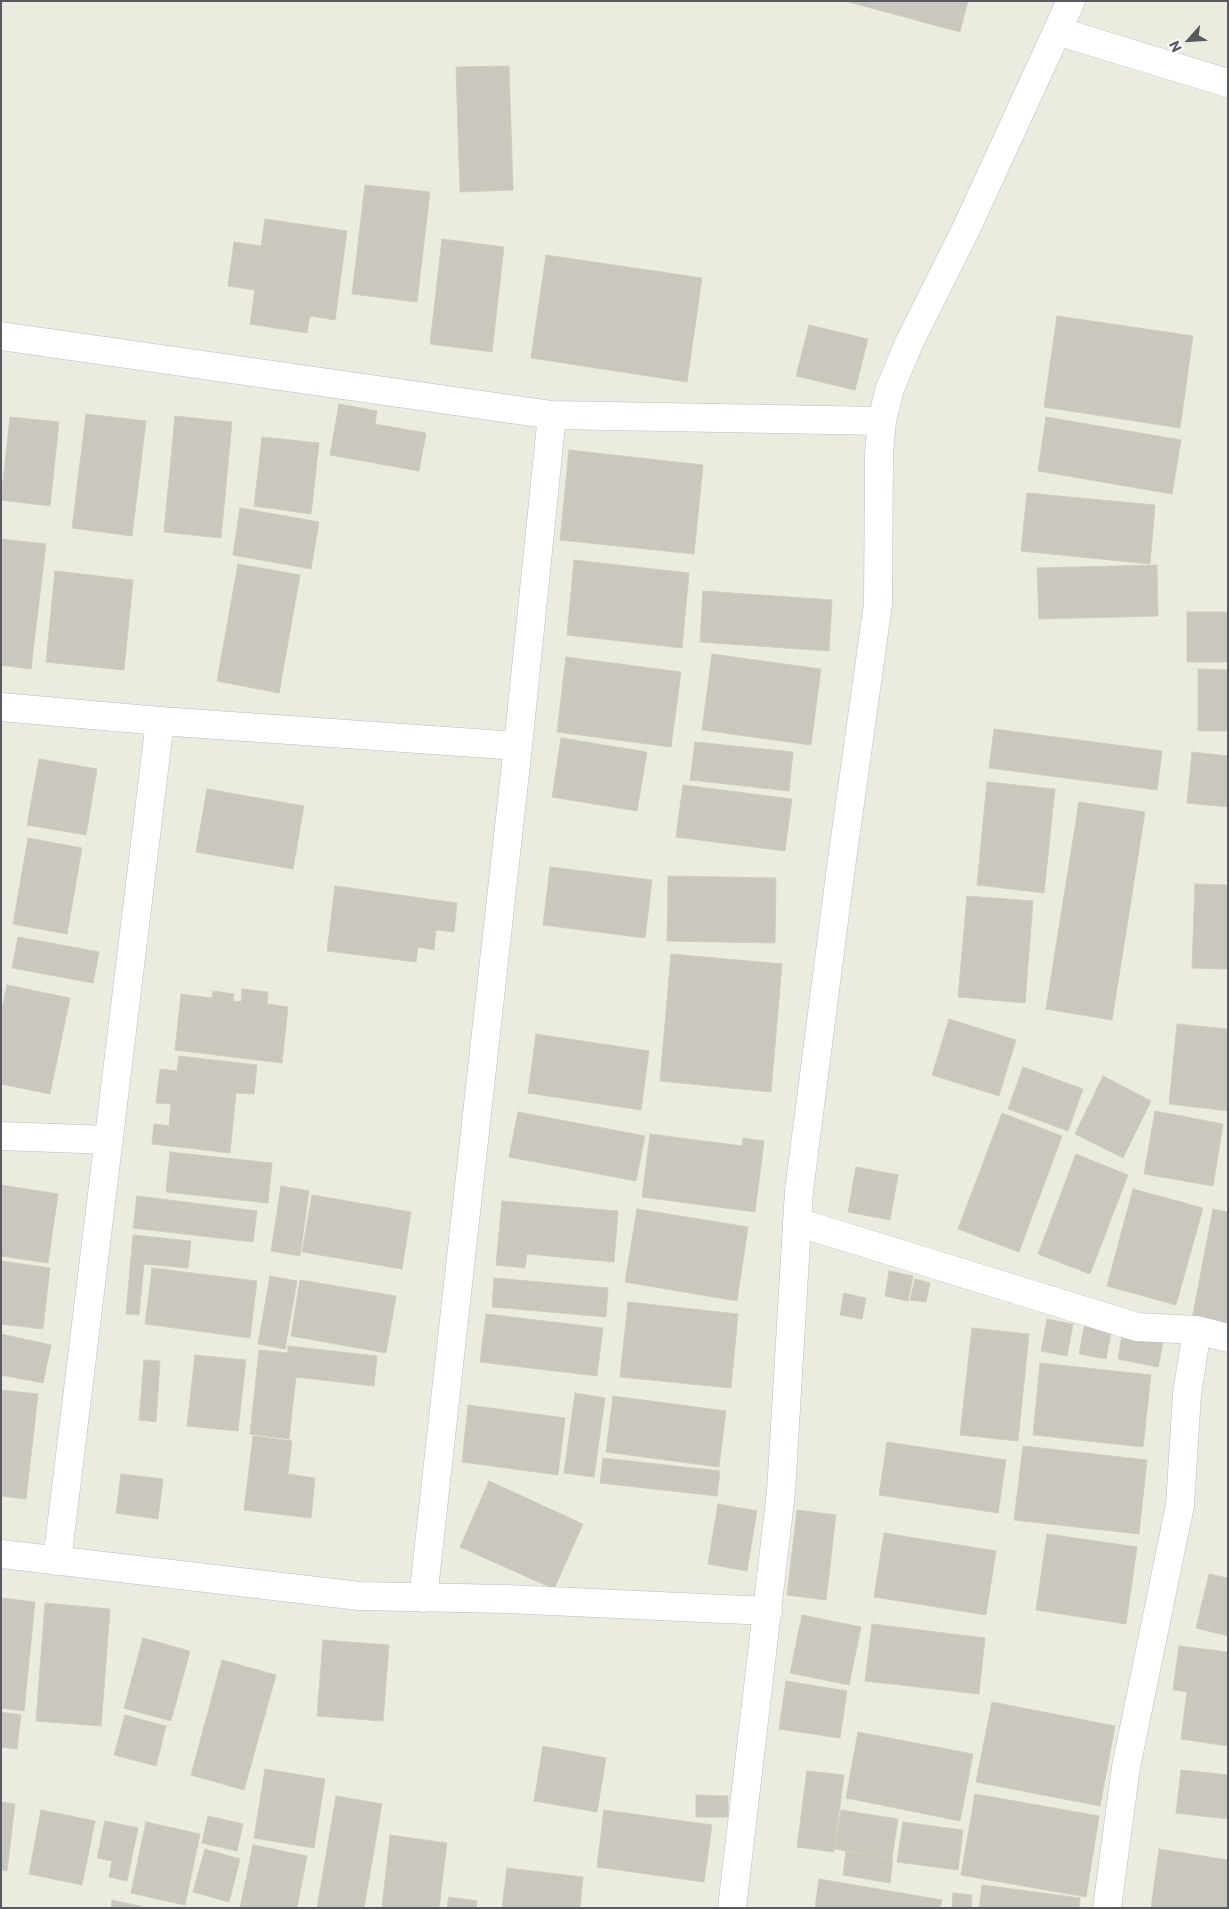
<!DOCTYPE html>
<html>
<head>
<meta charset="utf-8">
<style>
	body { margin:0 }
	#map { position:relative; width:1229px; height:1909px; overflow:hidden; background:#ecebdf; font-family:Commissioner,sans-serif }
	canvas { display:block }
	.frame { position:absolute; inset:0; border:2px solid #585a61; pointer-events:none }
	.north { position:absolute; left:1164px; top:15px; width:50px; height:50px; -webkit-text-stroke:4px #fff; paint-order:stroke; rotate:244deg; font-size:14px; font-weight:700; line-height:20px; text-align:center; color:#585a61 }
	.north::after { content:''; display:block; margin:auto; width:18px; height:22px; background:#585a61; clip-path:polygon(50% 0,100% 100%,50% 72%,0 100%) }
</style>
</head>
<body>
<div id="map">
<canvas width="1229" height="1909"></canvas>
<div class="frame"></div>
<div class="north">N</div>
</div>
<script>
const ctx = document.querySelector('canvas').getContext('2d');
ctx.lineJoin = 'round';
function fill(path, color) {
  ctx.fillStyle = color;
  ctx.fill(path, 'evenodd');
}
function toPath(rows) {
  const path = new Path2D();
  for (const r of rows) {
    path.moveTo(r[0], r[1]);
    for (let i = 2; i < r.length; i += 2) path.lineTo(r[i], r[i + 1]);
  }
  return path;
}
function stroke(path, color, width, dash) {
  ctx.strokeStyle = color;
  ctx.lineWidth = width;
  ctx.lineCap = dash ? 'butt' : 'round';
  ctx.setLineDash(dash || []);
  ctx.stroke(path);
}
const building = toPath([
	[845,1,968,1,960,32,845,1],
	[509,66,513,190,460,192,456,67,509,66],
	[365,185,430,192,417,302,352,294,365,185],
	[265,219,347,231,335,320,310,316,307,333,250,324,255,290,228,286,234,242,261,246,265,219],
	[442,239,504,247,492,352,430,344,442,239],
	[546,255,702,278,687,382,531,358,546,255],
	[1057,316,1193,336,1180,428,1044,407,1057,316],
	[809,325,868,339,855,390,796,376,809,325],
	[339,404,377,411,375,424,426,433,419,471,330,455,339,404],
	[86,414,146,421,132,536,72,528,86,414],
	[175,416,232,422,221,538,164,532,175,416],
	[10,417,59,422,50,506,1,500,10,417],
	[1046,417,1181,440,1172,494,1038,471,1046,417],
	[262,437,319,443,311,514,254,506,262,437],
	[569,450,703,465,694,554,560,540,569,450],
	[1027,493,1155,505,1150,564,1021,551,1027,493],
	[240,508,319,522,311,569,233,555,240,508],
	[1,539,46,544,31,669,1,665,1,539],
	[574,560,689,573,682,648,567,635,574,560],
	[238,564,300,575,279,693,217,681,238,564],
	[1157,565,1158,616,1039,619,1037,568,1157,565],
	[55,571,133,580,124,670,46,662,55,571],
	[703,591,832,600,829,651,700,642,703,591],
	[1187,612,1228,612,1228,662,1187,662,1187,612],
	[712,654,821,669,811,745,702,730,712,654],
	[566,657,681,672,671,747,557,732,566,657],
	[1198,669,1228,670,1228,731,1198,731,1198,669],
	[994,729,1162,751,1157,790,989,768,994,729],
	[561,738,647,752,637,811,552,797,561,738],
	[695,742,793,752,789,791,690,780,695,742],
	[1192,752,1228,756,1228,807,1187,803,1192,752],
	[39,759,97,769,86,835,27,825,39,759],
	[987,782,1055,789,1044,893,977,885,987,782],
	[683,785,792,799,785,851,676,837,683,785],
	[207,789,304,806,293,869,196,852,207,789],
	[1079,802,1145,812,1112,1020,1046,1009,1079,802],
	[28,838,82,848,67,934,13,924,28,838],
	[550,867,652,880,645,938,543,925,550,867],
	[668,876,776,878,775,943,667,941,668,876],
	[1195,884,1228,885,1228,969,1192,968,1195,884],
	[335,886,457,903,454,932,436,930,434,950,418,947,416,962,327,951,335,886],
	[967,896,1033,901,1025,1003,958,997,967,896],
	[18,937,99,952,93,983,12,968,18,937],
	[671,954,782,964,771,1092,660,1081,671,954],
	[7,985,70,998,50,1094,1,1084,1,1013,7,985],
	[242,989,268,992,267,1004,288,1007,282,1063,175,1050,181,994,212,998,213,991,234,994,233,1001,241,1002,242,989],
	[949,1019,1016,1040,999,1096,932,1075,949,1019],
	[1177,1024,1228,1029,1228,1111,1169,1104,1177,1024],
	[536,1034,649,1051,641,1110,528,1093,536,1034],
	[179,1056,257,1065,254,1094,236,1093,230,1153,152,1144,154,1124,169,1126,171,1104,156,1103,160,1069,177,1071,179,1056],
	[1023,1067,1083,1089,1068,1131,1008,1109,1023,1067],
	[1103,1076,1151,1101,1123,1158,1075,1134,1103,1076],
	[1155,1111,1223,1124,1213,1186,1144,1174,1155,1111],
	[518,1112,645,1136,636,1181,509,1157,518,1112],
	[1002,1113,1062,1136,1019,1252,958,1229,1002,1113],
	[650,1134,742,1146,743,1138,764,1141,755,1212,642,1197,650,1134],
	[170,1152,272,1163,268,1203,166,1192,170,1152],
	[1076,1154,1128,1175,1090,1274,1038,1254,1076,1154],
	[856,1167,898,1175,890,1220,848,1212,856,1167],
	[1,1185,58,1194,48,1263,1,1256,1,1185],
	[281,1186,309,1191,300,1256,271,1251,281,1186],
	[1133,1189,1203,1208,1176,1305,1107,1286,1133,1189],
	[312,1195,411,1212,402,1269,302,1252,312,1195],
	[137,1196,257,1211,253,1242,133,1228,137,1196],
	[502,1201,618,1211,614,1262,527,1254,525,1268,496,1265,502,1201],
	[637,1209,748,1227,737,1301,625,1282,637,1209],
	[1213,1209,1228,1212,1228,1315,1226,1326,1192,1319,1213,1209],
	[133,1235,191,1241,188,1268,144,1264,139,1315,126,1314,133,1235],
	[1,1261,50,1268,43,1329,1,1324,1,1261],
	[152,1268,257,1281,250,1338,145,1324,152,1268],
	[889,1271,913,1276,908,1301,885,1296,889,1271],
	[270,1276,297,1281,285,1349,258,1344,270,1276],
	[494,1278,608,1288,606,1317,492,1307,494,1278],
	[915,1279,930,1283,926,1302,910,1300,915,1279],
	[300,1280,396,1296,386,1353,291,1336,300,1280],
	[844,1293,866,1298,862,1319,840,1315,844,1293],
	[628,1302,738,1314,731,1388,620,1377,628,1302],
	[486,1314,603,1328,597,1376,480,1362,486,1314],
	[1047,1319,1073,1324,1067,1356,1041,1351,1047,1319],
	[1085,1323,1112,1328,1106,1359,1079,1354,1085,1323],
	[972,1328,1029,1334,1018,1441,960,1435,972,1328],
	[1,1334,51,1345,43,1383,1,1375,1,1334],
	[1122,1335,1163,1343,1158,1367,1118,1359,1122,1335],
	[288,1346,377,1356,374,1386,296,1377,289,1439,250,1434,259,1350,288,1353,288,1346],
	[195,1355,246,1360,238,1431,187,1426,195,1355],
	[144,1360,160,1361,156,1422,139,1420,144,1360],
	[1040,1363,1151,1375,1143,1447,1033,1435,1040,1363],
	[1,1390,38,1394,26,1499,1,1496,1,1390],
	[575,1393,605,1398,594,1477,564,1473,575,1393],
	[613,1396,726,1411,719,1467,606,1452,613,1396],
	[468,1405,565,1418,558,1475,462,1462,468,1405],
	[253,1436,292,1441,288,1474,315,1478,311,1518,244,1510,253,1436],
	[887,1442,1006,1460,998,1513,879,1495,887,1442],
	[1023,1446,1147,1460,1139,1534,1014,1520,1023,1446],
	[603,1458,720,1471,717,1496,600,1483,603,1458],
	[121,1474,163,1479,158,1519,116,1513,121,1474],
	[489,1481,583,1524,554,1589,460,1547,489,1481],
	[718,1504,757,1511,747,1571,708,1564,718,1504],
	[797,1510,836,1515,826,1600,787,1595,797,1510],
	[884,1533,996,1551,986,1615,874,1597,884,1533],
	[1047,1534,1137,1547,1126,1624,1036,1610,1047,1534],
	[1209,1574,1228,1578,1228,1636,1196,1628,1209,1574],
	[1,1598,35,1602,24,1711,1,1708,1,1598],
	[45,1603,110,1609,101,1726,36,1721,45,1603],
	[802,1615,861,1627,849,1685,790,1673,802,1615],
	[872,1624,985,1638,979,1694,865,1681,872,1624],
	[143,1638,190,1651,171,1721,124,1708,143,1638],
	[323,1640,389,1645,383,1721,317,1716,323,1640],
	[1179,1646,1228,1652,1228,1746,1181,1739,1187,1692,1173,1690,1179,1646],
	[222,1660,276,1675,244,1790,191,1775,222,1660],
	[786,1681,847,1691,840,1738,779,1729,786,1681],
	[992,1702,1115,1726,1100,1806,976,1782,992,1702],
	[1,1712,21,1715,17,1749,1,1747,1,1712],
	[125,1715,166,1726,156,1766,114,1755,125,1715],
	[858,1732,973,1754,960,1821,846,1798,858,1732],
	[543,1746,606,1758,597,1812,534,1801,543,1746],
	[265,1769,325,1779,314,1848,254,1838,265,1769],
	[1181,1770,1228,1775,1228,1819,1176,1813,1181,1770],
	[807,1771,844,1775,834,1852,797,1847,807,1771],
	[975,1794,1099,1816,1086,1897,961,1875,975,1794],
	[696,1795,728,1796,728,1817,696,1817,696,1795],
	[336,1796,382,1804,364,1908,317,1908,336,1796],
	[1,1802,15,1804,7,1871,1,1870,1,1802],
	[41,1810,95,1821,82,1885,29,1874,41,1810],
	[604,1810,712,1825,704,1882,597,1867,604,1810],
	[841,1810,898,1819,892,1858,835,1849,841,1810],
	[208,1816,243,1824,237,1851,202,1843,208,1816],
	[105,1821,138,1828,127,1881,109,1877,112,1861,97,1858,105,1821],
	[146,1822,200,1834,185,1905,131,1893,146,1822],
	[903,1822,963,1830,958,1870,897,1862,903,1822],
	[390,1835,447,1843,439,1908,382,1908,390,1835],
	[253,1845,307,1856,297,1908,240,1908,253,1845],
	[205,1849,240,1859,229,1902,193,1892,205,1849],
	[1159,1849,1228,1860,1228,1908,1151,1908,1159,1849],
	[846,1851,893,1858,890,1883,843,1875,846,1851],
	[507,1868,583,1877,580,1908,502,1908,507,1868],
	[819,1879,942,1900,940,1908,815,1908,819,1879],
	[982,1885,1080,1898,1079,1908,979,1908,982,1885],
	[953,1893,972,1895,971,1908,952,1908,953,1893],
	[449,1897,477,1901,476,1908,447,1908,449,1897],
	[112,1900,148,1908,111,1908,112,1900]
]);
const minor = toPath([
	[1057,31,1228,83],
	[1,336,552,415,882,421],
	[1,707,160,721,518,746],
	[1,1136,109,1140],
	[797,1222,1137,1327,1197,1330,1228,1338],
	[1,1554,359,1596,507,1599,768,1611],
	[57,1561,160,721],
	[423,1598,518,746,552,415],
	[732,1908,781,1492,799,1191,841,867,878,604,879,454,882,421,889,391,909,343,967,227,1071,1],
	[1107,1908,1126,1767,1180,1505,1187,1394,1197,1330]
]);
fill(building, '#c9c7be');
stroke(building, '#d0cebd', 1);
stroke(minor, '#babbc2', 29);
stroke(minor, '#fff', 28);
</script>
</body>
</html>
